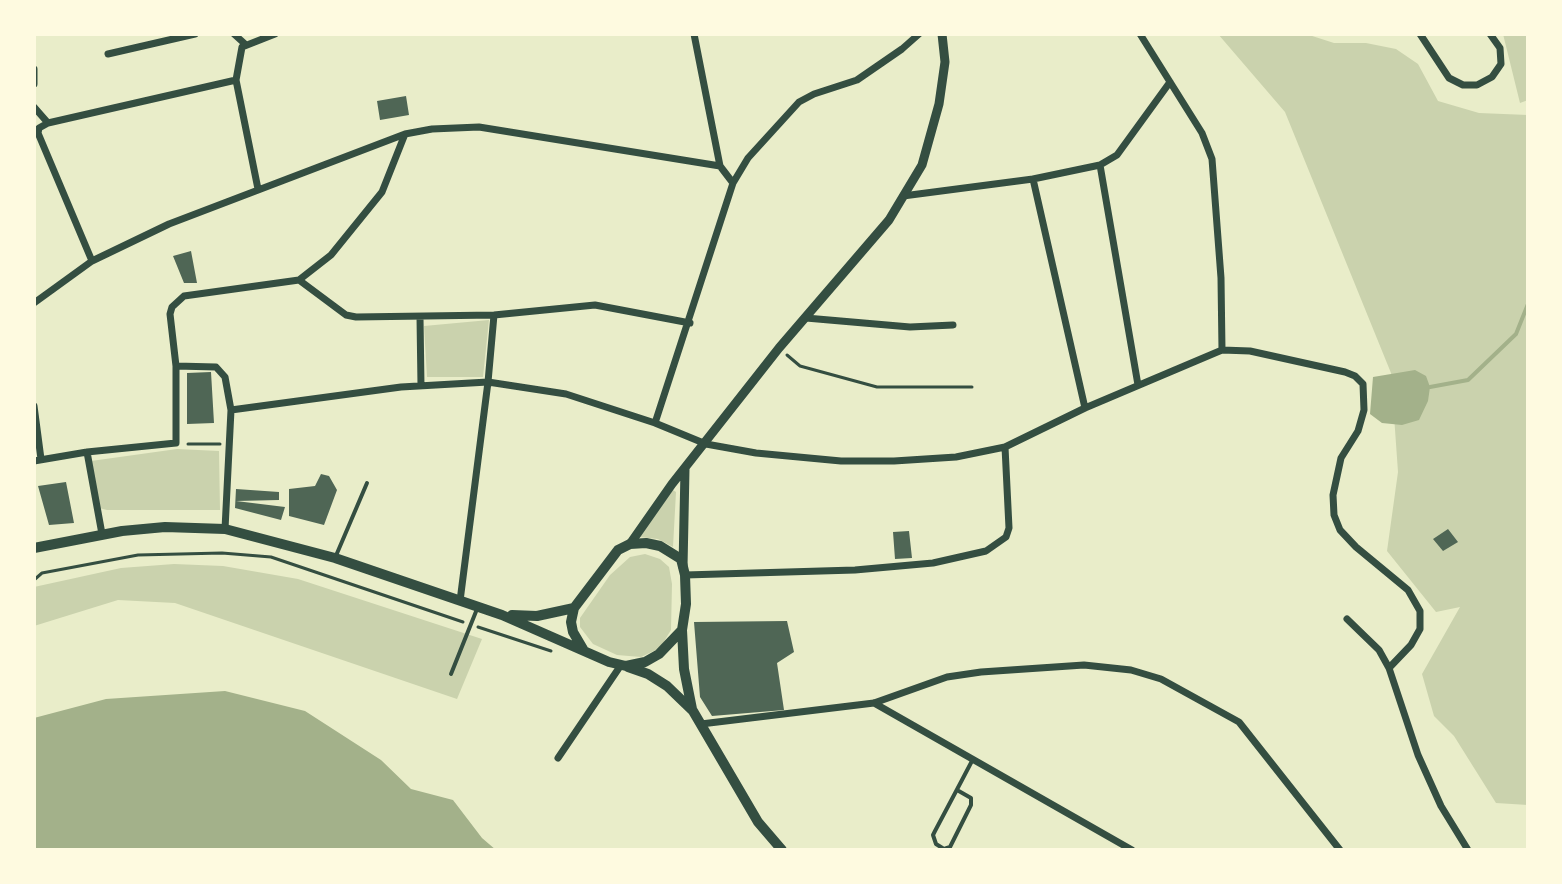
<!DOCTYPE html>
<html>
<head>
<meta charset="utf-8">
<style>
	body { margin:0 }
	#map { position:relative; width:1562px; height:884px; overflow:hidden; background:#e9edc9; font-family:"Exo 2",sans-serif }
	canvas { display:block }
	.frame { position:absolute; inset:0; border:36px solid #fefae0; pointer-events:none }
</style>
</head>
<body>
<div id="map">
<canvas width="1562" height="884"></canvas>
<div class="frame"></div>
</div>
<script>
const ctx = document.querySelector('canvas').getContext('2d');
ctx.lineJoin = 'round';
function fill(path, color) {
  ctx.fillStyle = color;
  ctx.fill(path, 'evenodd');
}
function toPath(rows) {
  const path = new Path2D();
  for (const r of rows) {
    path.moveTo(r[0], r[1]);
    for (let i = 2; i < r.length; i += 2) path.lineTo(r[i], r[i + 1]);
  }
  return path;
}
function stroke(path, color, width, dash) {
  ctx.strokeStyle = color;
  ctx.lineWidth = width;
  ctx.lineCap = dash ? 'butt' : 'round';
  ctx.setLineDash(dash || []);
  ctx.stroke(path);
}
const green = toPath([
	[1218,34,1306,34,1334,43,1366,43,1396,49,1418,64,1438,101,1479,113,1528,115,1528,805,1496,803,1454,736,1434,716,1422,674,1460,607,1436,612,1387,551,1398,472,1391,373,1285,112],
	[1503,34,1528,34,1528,100,1520,103],
	[489,320,483,377,427,377,424,326],
	[177,449,219,451,220,510,107,510,99,508,91,461],
	[673,490,676,492,673,547,658,539,639,537],
	[645,554,660,559,669,567,672,584,671,630,660,648,641,657,617,655,593,644,580,627,580,618,610,575,630,557],
	[174,564,223,566,298,579,482,639,457,699,175,603,118,600,34,626,34,587,121,568]
]);
const water = toPath([
	[1415,370,1426,376,1430,387,1428,401,1419,420,1402,425,1382,423,1370,414,1373,377],
	[225,691,305,711,381,760,411,789,453,800,482,838,496,850,34,850,34,718,106,699]
]);
const stream = toPath([
	[1430,387,1468,380,1516,334,1528,304]
]);
const building = toPath([
	[406,96,409,115,380,120,377,101],
	[191,251,197,283,184,283,173,256],
	[211,372,214,423,187,424,187,373],
	[321,474,329,476,337,490,324,525,289,516,289,489,315,486],
	[66,482,74,523,49,525,38,486],
	[236,489,279,492,279,500,236,501,285,507,281,520,235,508],
	[1448,529,1458,542,1443,551,1433,539],
	[909,531,912,558,895,559,893,532],
	[787,621,794,652,777,663,784,710,712,716,700,697,694,622]
]);
const path = toPath([
	[787,355,800,366,877,387,972,387],
	[188,444,220,444],
	[34,580,42,573,138,555,222,553,271,557,463,622],
	[478,627,551,651]
]);
const service = toPath([
	[335,558,367,483],
	[451,674,477,609],
	[957,790,971,798,971,805,950,847,944,849,936,844,933,835,935,831,962,780,973,759]
]);
const minor = toPath([
	[234,34,245,44],
	[694,34,720,166,733,183],
	[1140,34,1202,133,1212,159,1221,278,1222,350],
	[1420,34,1449,78,1463,85,1477,85,1492,77,1501,64,1500,48,1490,34],
	[108,54,195,34],
	[34,69,34,84],
	[34,107,48,123],
	[1100,165,1138,385],
	[1033,179,1085,408],
	[258,189,236,80,242,47,275,34],
	[903,196,1033,179,1100,165,1117,155,1170,82],
	[92,261,38,133,39,128,48,123,236,80],
	[299,280,346,315,356,317,494,315,595,305,690,323],
	[34,303,92,261,169,224,405,134,432,129,479,127,720,166],
	[420,317,421,386],
	[806,318,910,327,953,325],
	[176,366,216,367,225,377,231,410,225,529],
	[34,406,41,459],
	[231,410,401,387,488,382,566,394,655,423,706,444,756,453,841,461,894,461,956,457,1005,447,1085,408,1222,350,1250,351,1345,372,1355,376,1363,384,1364,410,1358,431,1341,458,1333,495,1334,515,1340,530,1356,547,1408,590,1420,611,1420,629,1411,645,1389,668],
	[655,423,733,183,748,158,799,102,814,94,857,80,902,49,919,34],
	[87,452,102,534],
	[34,461,87,452,176,443,176,366,170,314,172,307,184,296,299,280,331,255,382,192,405,134],
	[685,575,855,570,933,563,986,551,1006,537,1009,528,1005,447],
	[460,601,488,382,494,315],
	[1347,619,1379,650,1389,668,1418,755,1441,806,1468,850],
	[874,703,1132,850],
	[701,724,874,703,947,677,981,672,1084,665,1131,670,1161,679,1239,722,1340,850],
	[558,758,621,665]
]);
const tertiary = toPath([
	[630,544,672,484,779,348,889,220,922,165,939,104,945,62,942,34],
	[683,567,685,469]
]);
const secondary = toPath([
	[34,548,122,531,165,527,225,529,335,558,502,615,609,662,626,666,645,662,659,654,682,630,686,604,685,575,681,559,660,546,646,543,630,544,618,550,574,608,571,622,573,632,583,649],
	[512,615,537,616,574,608],
	[682,630,684,669,692,709],
	[628,667,648,674,667,686,693,711,758,822,782,850]
]);
fill(green, '#cad2ad');
fill(water, '#a3b18a');
stroke(stream, '#a3b18a', 4);
fill(building, '#4f6655');
stroke(path, '#344e41', 3);
stroke(service, '#344e41', 4);
stroke(minor, '#344e41', 7);
stroke(tertiary, '#344e41', 9);
stroke(secondary, '#344e41', 10);
</script>
</body>
</html>
